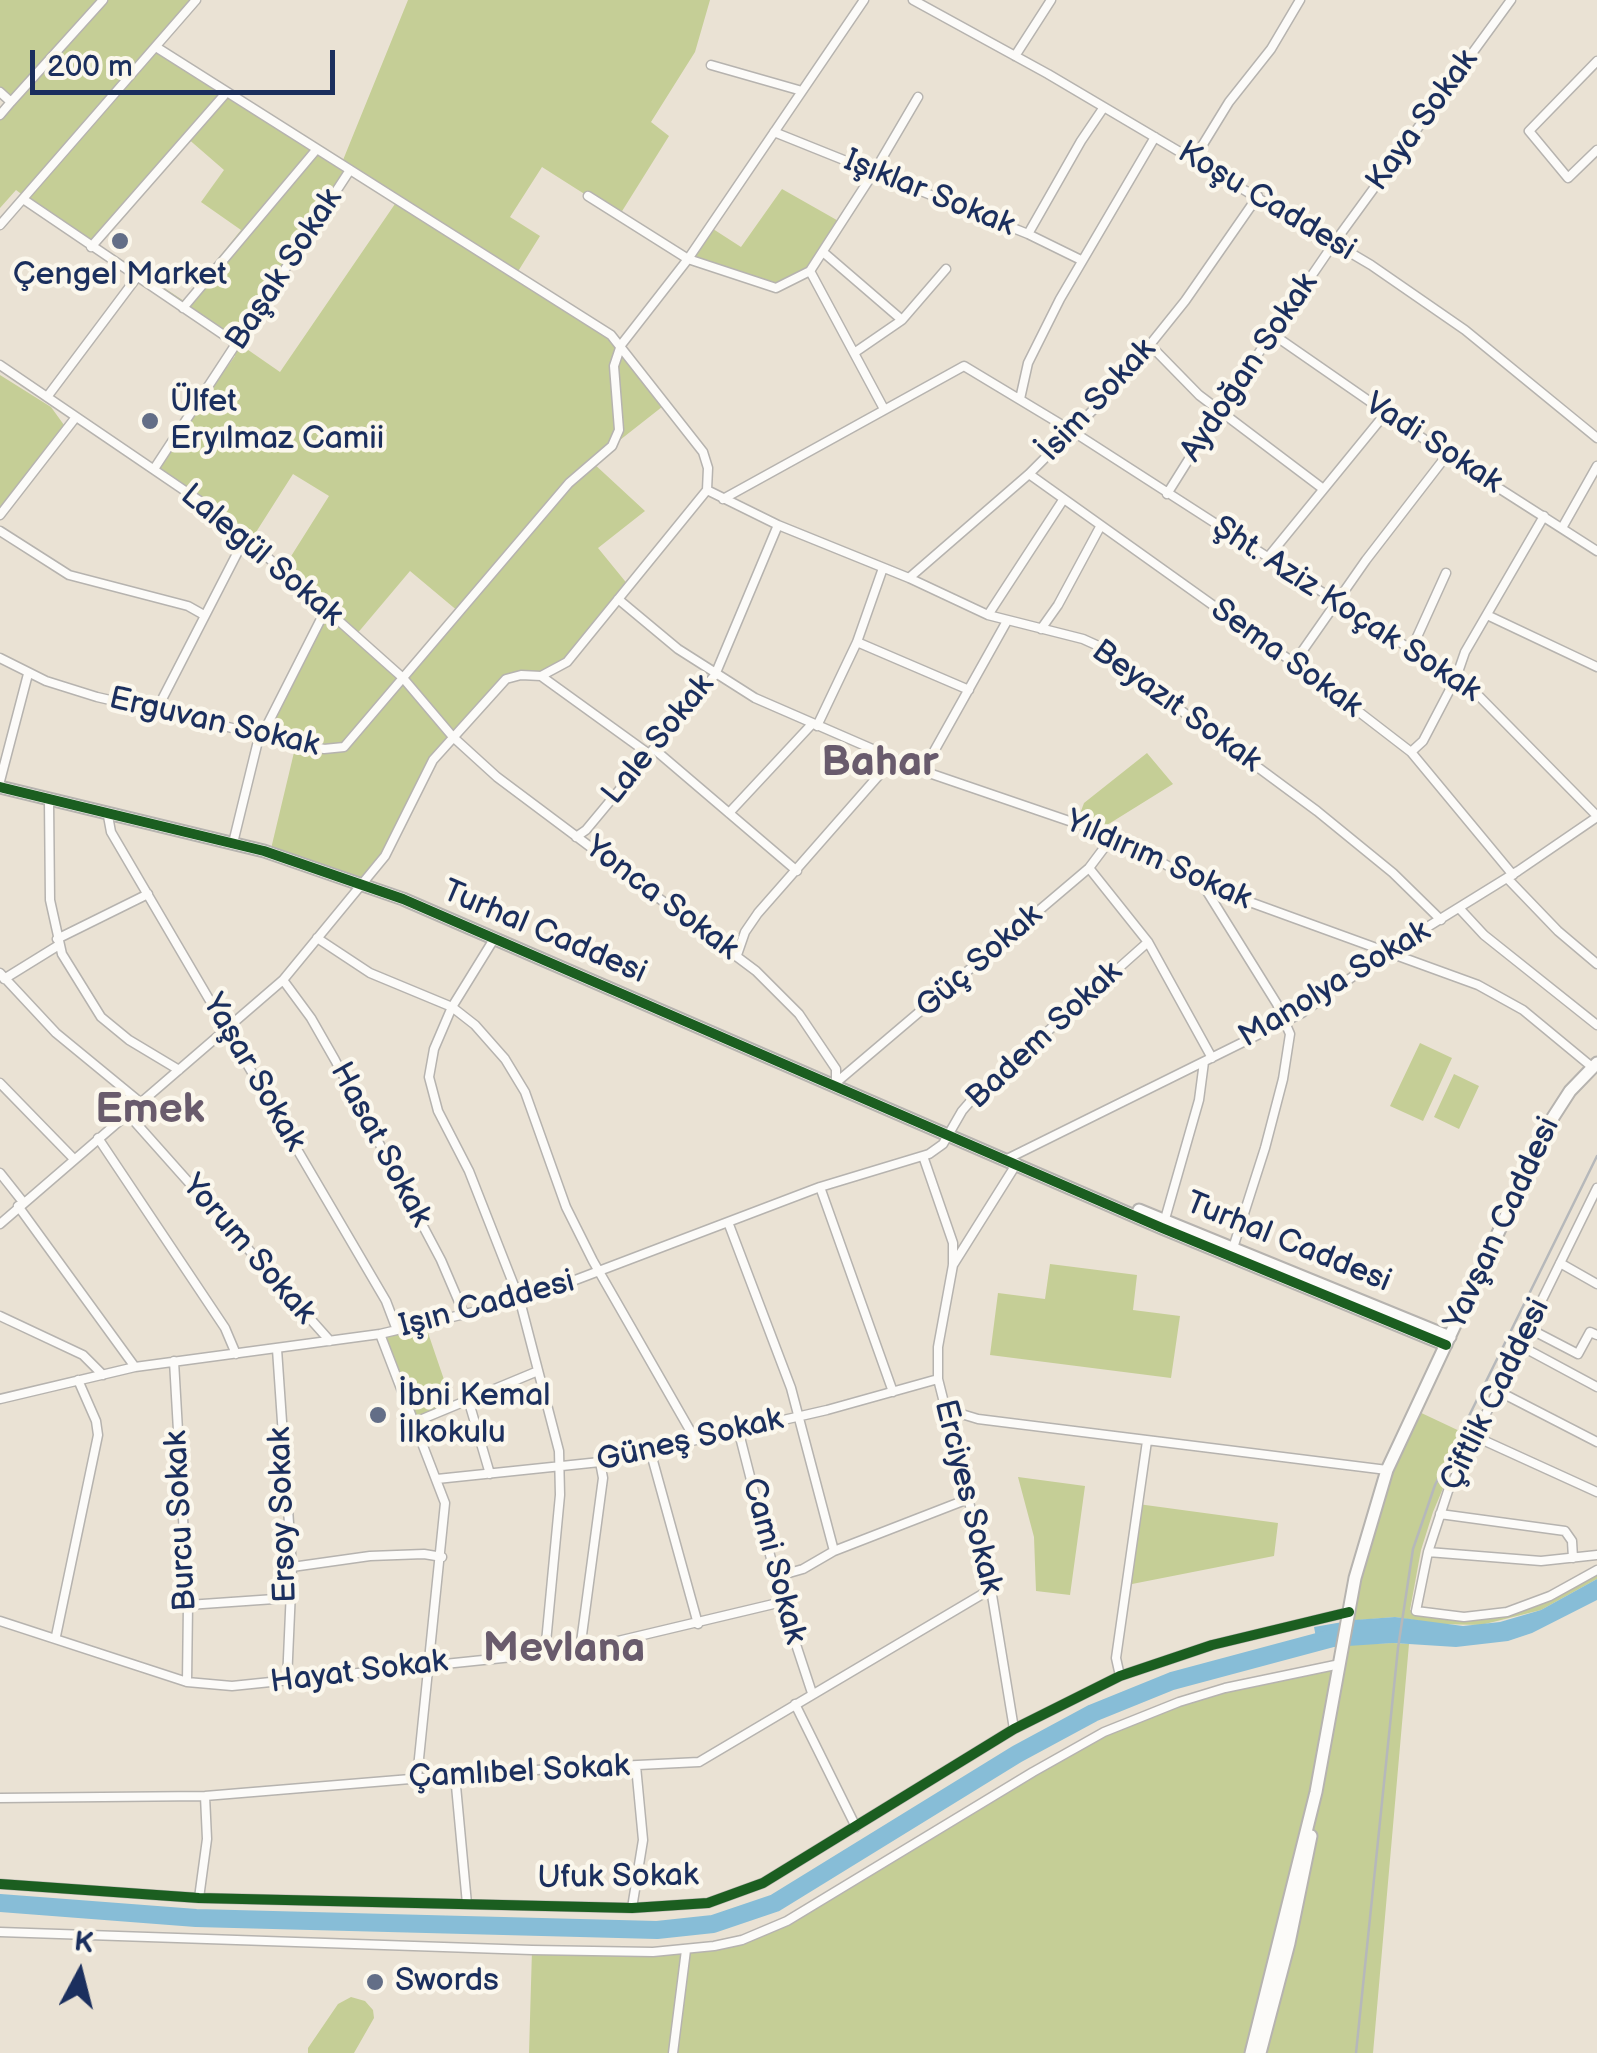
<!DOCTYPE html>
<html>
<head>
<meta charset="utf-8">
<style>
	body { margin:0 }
	#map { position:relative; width:1597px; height:2053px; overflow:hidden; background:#eae2d4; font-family:"Balsamiq Sans",sans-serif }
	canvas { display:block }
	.north { position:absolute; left:30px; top:1923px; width:100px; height:100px; -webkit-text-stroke:8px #fbf7ec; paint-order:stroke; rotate:7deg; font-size:28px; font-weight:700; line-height:40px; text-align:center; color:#1b2f5e }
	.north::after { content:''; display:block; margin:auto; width:35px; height:45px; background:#1b2f5e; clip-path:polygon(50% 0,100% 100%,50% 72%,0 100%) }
	.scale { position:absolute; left:30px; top:50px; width:305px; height:45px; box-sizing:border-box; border:5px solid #1b2f5e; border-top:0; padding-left:12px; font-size:30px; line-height:35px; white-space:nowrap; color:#1b2f5e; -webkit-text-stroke:8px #fbf7ec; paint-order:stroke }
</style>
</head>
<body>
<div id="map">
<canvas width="1597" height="2053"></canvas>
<div class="north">K</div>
<div class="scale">200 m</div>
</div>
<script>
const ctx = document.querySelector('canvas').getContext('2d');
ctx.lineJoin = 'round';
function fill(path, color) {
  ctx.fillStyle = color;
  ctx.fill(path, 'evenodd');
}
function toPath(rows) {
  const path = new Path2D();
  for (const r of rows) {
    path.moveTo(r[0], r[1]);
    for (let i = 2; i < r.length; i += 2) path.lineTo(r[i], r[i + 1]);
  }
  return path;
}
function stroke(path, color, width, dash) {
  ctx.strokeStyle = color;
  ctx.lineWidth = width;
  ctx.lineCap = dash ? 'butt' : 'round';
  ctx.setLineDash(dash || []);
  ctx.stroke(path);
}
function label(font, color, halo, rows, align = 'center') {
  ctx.font = font + ' "Balsamiq Sans",sans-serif';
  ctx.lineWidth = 9;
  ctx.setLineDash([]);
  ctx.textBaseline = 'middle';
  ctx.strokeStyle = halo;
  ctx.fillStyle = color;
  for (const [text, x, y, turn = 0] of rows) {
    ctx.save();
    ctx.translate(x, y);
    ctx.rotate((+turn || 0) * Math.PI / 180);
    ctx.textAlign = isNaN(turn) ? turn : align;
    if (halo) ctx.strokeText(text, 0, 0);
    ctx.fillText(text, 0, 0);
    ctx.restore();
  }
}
const green = toPath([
	[0,0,196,0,156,46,341,165,408,0,710,0,695,52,651,122,669,136,619,216,542,167,510,217,540,236,517,273,611,335,667,403,592,462,645,511,598,548,629,586,567,662,551,673,513,676,433,760,391,847,360,882,270,853,296,744,262,735,326,609,283,569,329,496,293,474,251,540,154,469,235,356,236,344,91,247,16,190,0,208,0,115,11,102,0,92],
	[186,137,224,170,201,202,241,230,184,301,95,242],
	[351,171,397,201,280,372,241,345],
	[410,571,459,612,402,677,356,635],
	[782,189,842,223,810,271,776,288,688,259,710,227,741,247],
	[0,375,51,407,64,425,49,454,0,515],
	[1147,753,1173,784,1099,830,1077,822,1084,803],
	[1420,1043,1452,1058,1423,1121,1390,1106],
	[1454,1074,1479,1086,1459,1129,1434,1117],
	[1050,1264,1137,1275,1133,1310,1180,1316,1171,1378,990,1355,998,1293,1045,1299],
	[425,1324,453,1406,415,1422,380,1334],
	[1415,1410,1466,1434,1433,1512,1421,1550,1410,1610,1441,1615,1507,1612,1597,1570,1597,1579,1541,1610,1481,1625,1438,1624,1395,1617,1347,1621,1362,1546],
	[1018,1477,1085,1486,1070,1595,1036,1591,1034,1537],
	[1138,1504,1278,1523,1274,1556,1127,1585],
	[1393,1643,1409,1644,1373,2053,529,2053,532,1950,686,1950,767,1930,1065,1753,1179,1702,1340,1664,1343,1645],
	[351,1997,365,2001,373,2010,374,2018,354,2053,308,2053,308,2048,338,2004]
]);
const water = toPath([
	[1597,1579,1597,1600,1532,1633,1508,1641,1456,1647,1393,1643,1318,1648,1314,1627,1354,1620,1395,1617,1463,1626,1500,1622,1541,1610]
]);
const river = toPath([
	[0,1903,196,1918,657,1930,713,1924,775,1903,1017,1754,1093,1713,1172,1681,1340,1636]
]);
const street = toPath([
	[913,0,1048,74,1371,265,1465,330,1597,438],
	[156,47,611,335,703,452,708,468,707,490,567,662,541,676],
	[1015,56,1051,0],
	[1597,61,1529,131,1568,178,1597,150],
	[711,65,802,91],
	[0,92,11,102,0,115],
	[11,102,103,0],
	[774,132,1028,234,1081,260],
	[1194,159,1229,102,1271,49,1300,0],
	[588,196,688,259,776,288,810,271,874,172,918,97],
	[23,199,237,344],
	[0,225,196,0],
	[1028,234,1081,141,1104,107],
	[91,247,226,93],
	[823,252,902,320],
	[810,271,884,409],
	[183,308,316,150],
	[1271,333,1447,455,1597,551],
	[1152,347,1199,395,1322,488],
	[854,353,902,320,946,269],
	[0,365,219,514,403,678,453,737,497,777,756,971,799,1014,836,1069,836,1085],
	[47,397,137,277],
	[1020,399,1028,363,1060,299,1155,137],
	[154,469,350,170],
	[1029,474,1315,678,1411,752,1513,875],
	[707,490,778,525,909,578,988,615,1083,639,1105,649,1152,689,1317,811,1393,873,1441,920],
	[1167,494,1219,411,1334,243,1511,0],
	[723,499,964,366,1072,431,1471,688,1597,816],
	[0,515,76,417],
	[1562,528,1597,466],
	[0,531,69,575,188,606,204,615],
	[1269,556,1385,414],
	[909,578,1029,474,1116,387,1185,301,1258,196],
	[618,599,678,649,755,698,923,771,1113,836,1203,885,1478,985,1523,1010,1592,1067],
	[988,615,1063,500],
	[1487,615,1597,667],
	[1041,629,1058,605,1100,527],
	[857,642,969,690],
	[1412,648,1446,573],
	[0,658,46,681,97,697,324,749,344,747,569,483,612,446,619,430,614,366,621,345,688,259,864,0],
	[1294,663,1366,560,1447,455],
	[156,711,246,536],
	[817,726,857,642,883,568],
	[654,749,797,871],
	[1411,752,1423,741,1456,678,1465,652,1544,516],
	[923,771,1007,621],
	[0,781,28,674],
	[49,801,50,900,62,954,101,1017,129,1040,179,1070],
	[729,813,812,724],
	[108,816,111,832,386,1301,397,1330],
	[576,837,586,830,715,675,778,525],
	[233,843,257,745,326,609],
	[1089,868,1148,942,1212,1058],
	[1507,878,1558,931,1597,964],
	[1203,885,1277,1004,1290,1034,1283,1079,1265,1148,1233,1248],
	[1459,908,1484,935,1597,1025],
	[317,938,370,973,452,1007,475,1025,505,1059,525,1092,566,1207,593,1261,695,1439],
	[57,939,148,894],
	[494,939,452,1007,434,1049,429,1077,438,1111,469,1171,520,1301,559,1451,560,1495,545,1653],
	[737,955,745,932,758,913,894,758],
	[0,973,56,1033,140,1102],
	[4,979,59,945],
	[283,980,311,1018,335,1060,441,1260,465,1316],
	[838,1081,1089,868,1113,836],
	[0,1083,74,1159],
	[127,1113,330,1341],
	[98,1138,225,1328,236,1354],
	[923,1156,953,1243,953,1265,938,1347,938,1379,991,1589,1014,1729],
	[1007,1159,1302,1013,1387,952,1518,871,1597,817],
	[0,1173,23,1202],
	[820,1187,893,1392],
	[1597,1188,1448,1491,1428,1552,1416,1611,1464,1617,1507,1612,1550,1596,1597,1570],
	[18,1206,135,1367],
	[1165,1219,1199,1100,1204,1062],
	[728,1222,791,1388,834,1551],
	[0,1224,283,980,385,856,433,760,506,679,521,675,541,676,649,754],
	[1560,1263,1597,1284],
	[953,1265,1017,1163],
	[0,1316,83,1355,103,1375],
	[1528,1328,1578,1354,1590,1332,1597,1335],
	[380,1334,445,1503,417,1778],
	[1519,1345,1597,1387],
	[277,1349,292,1567,287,1681],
	[174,1361,188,1605,187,1682],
	[1496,1390,1597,1442],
	[0,1399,135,1367,380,1334,520,1301,820,1187,929,1154,943,1144,962,1111,975,1096,1148,942],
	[468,1399,490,1474],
	[945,1409,978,1419,1387,1470],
	[415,1422,538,1371],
	[738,1429,782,1602,812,1693],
	[1474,1436,1597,1492],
	[650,1450,698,1624],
	[437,1479,600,1462,827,1410,938,1379],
	[1440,1514,1565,1531,1572,1541,1573,1558],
	[1428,1552,1541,1561,1597,1555],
	[292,1567,370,1556,424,1554,442,1557],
	[775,1577,803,1569,834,1551,968,1499],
	[188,1605,289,1598],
	[0,1621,187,1682,232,1686,580,1650,782,1602],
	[56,1636,98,1435,96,1421,78,1380],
	[580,1650,603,1478,600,1462],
	[1120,1676,1116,1658,1147,1441],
	[795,1704,856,1827],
	[455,1775,467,1904],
	[0,1798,205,1796,495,1772,699,1762,991,1589],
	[0,1884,199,1898,632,1908,708,1903,763,1883,1014,1729,1120,1676,1212,1645,1349,1612],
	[199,1898,207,1839,205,1796],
	[632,1908,643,1840,636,1766],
	[0,1932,532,1950,653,1952,714,1946,742,1940,787,1921,1033,1772,1104,1732,1179,1702,1225,1688,1340,1664],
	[673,2053,686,1950]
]);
const secondary = toPath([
	[0,787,264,851,403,899,1162,1228,1446,1345],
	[1139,1210,1450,1337],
	[1251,2053,1316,1792,1355,1578,1387,1470,1550,1122,1570,1091,1597,1063],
	[1260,2053,1289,1943,1311,1836]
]);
const rail = toPath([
	[1356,2053,1398,1648,1413,1549,1435,1485,1597,1156]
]);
const cycleway = toPath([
	[0,787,264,851,403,899,1162,1228,1446,1345],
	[0,1884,199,1898,632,1908,708,1903,763,1883,1014,1729,1120,1676,1212,1645,1349,1612]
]);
const markers = [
	[120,241,10,"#636e87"],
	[150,421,10,"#636e87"],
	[378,1415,10,"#636e87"],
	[375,1982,10,"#636e87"]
];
const streetNames = [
	["Kaya Sokak",1423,121,-54],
	["Işıklar Sokak",929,194,22],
	["Koşu Caddesi",1266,202,31],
	["Başak Sokak",285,270,-57],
	["Aydoğan Sokak",1250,368,-56],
	["İsim Sokak",1098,401,-47],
	["Vadi Sokak",1433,444,33],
	["Lalegül Sokak",261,556,40],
	["Şht. Aziz Koçak Sokak",1346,610,33],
	["Sema Sokak",1286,659,36],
	["Beyazıt Sokak",1176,707,36],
	["Erguvan Sokak",214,723,13],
	["Lale Sokak",659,740,-51],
	["Yıldırım Sokak",1158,861,24],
	["Yonca Sokak",661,899,37],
	["Turhal Caddesi",544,933,23],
	["Güç Sokak",980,962,-41],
	["Manolya Sokak",1335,985,-31],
	["Badem Sokak",1045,1036,-43],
	["Yaşar Sokak",253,1073,60],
	["Hasat Sokak",380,1145,62],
	["Yavşan Caddesi",1503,1224,-65],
	["Turhal Caddesi",1288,1243,22],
	["Yorum Sokak",248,1250,49],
	["Işın Caddesi",487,1305,-15],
	["Çiftlik Caddesi",1496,1395,-64],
	["Güneş Sokak",690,1441,-13],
	["Erciyes Sokak",967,1497,76],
	["Ersoy Sokak",284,1515,-92],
	["Burcu Sokak",182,1521,-93],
	["Cami Sokak",773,1561,75],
	["Hayat Sokak",359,1673,-7],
	["Çamlıbel Sokak",519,1773,-3],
	["Ufuk Sokak",618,1878,-1]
];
const poiNames = [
	["Çengel Market",120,276,"center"],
	["Ülfet",170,403],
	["Eryılmaz Camii",170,440],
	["İbni Kemal",398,1397],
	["İlkokulu",398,1434],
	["Swords",395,1982]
];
const districtNames = [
	["Bahar",880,764],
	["Emek",150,1111],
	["Mevlana",564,1650]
];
fill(green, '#c5ce96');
fill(water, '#87bdd7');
stroke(river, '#87bdd7', 18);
stroke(street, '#b6b3af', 11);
stroke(secondary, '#b6b3af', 15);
stroke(street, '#fcfbf9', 8);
stroke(secondary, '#fcfbf9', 11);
stroke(rail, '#b6b8ba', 2.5);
stroke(cycleway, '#1b5e20', 10);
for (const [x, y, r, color] of markers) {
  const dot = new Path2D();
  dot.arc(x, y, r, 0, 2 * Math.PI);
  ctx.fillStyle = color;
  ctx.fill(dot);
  stroke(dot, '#fbf7ec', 4);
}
label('32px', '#1b2f5e', '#fbf7ec', streetNames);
label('32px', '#1b2f5e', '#fbf7ec', poiNames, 'left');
label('bold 42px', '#695b6c', '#fbf7ec', districtNames);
</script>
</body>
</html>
